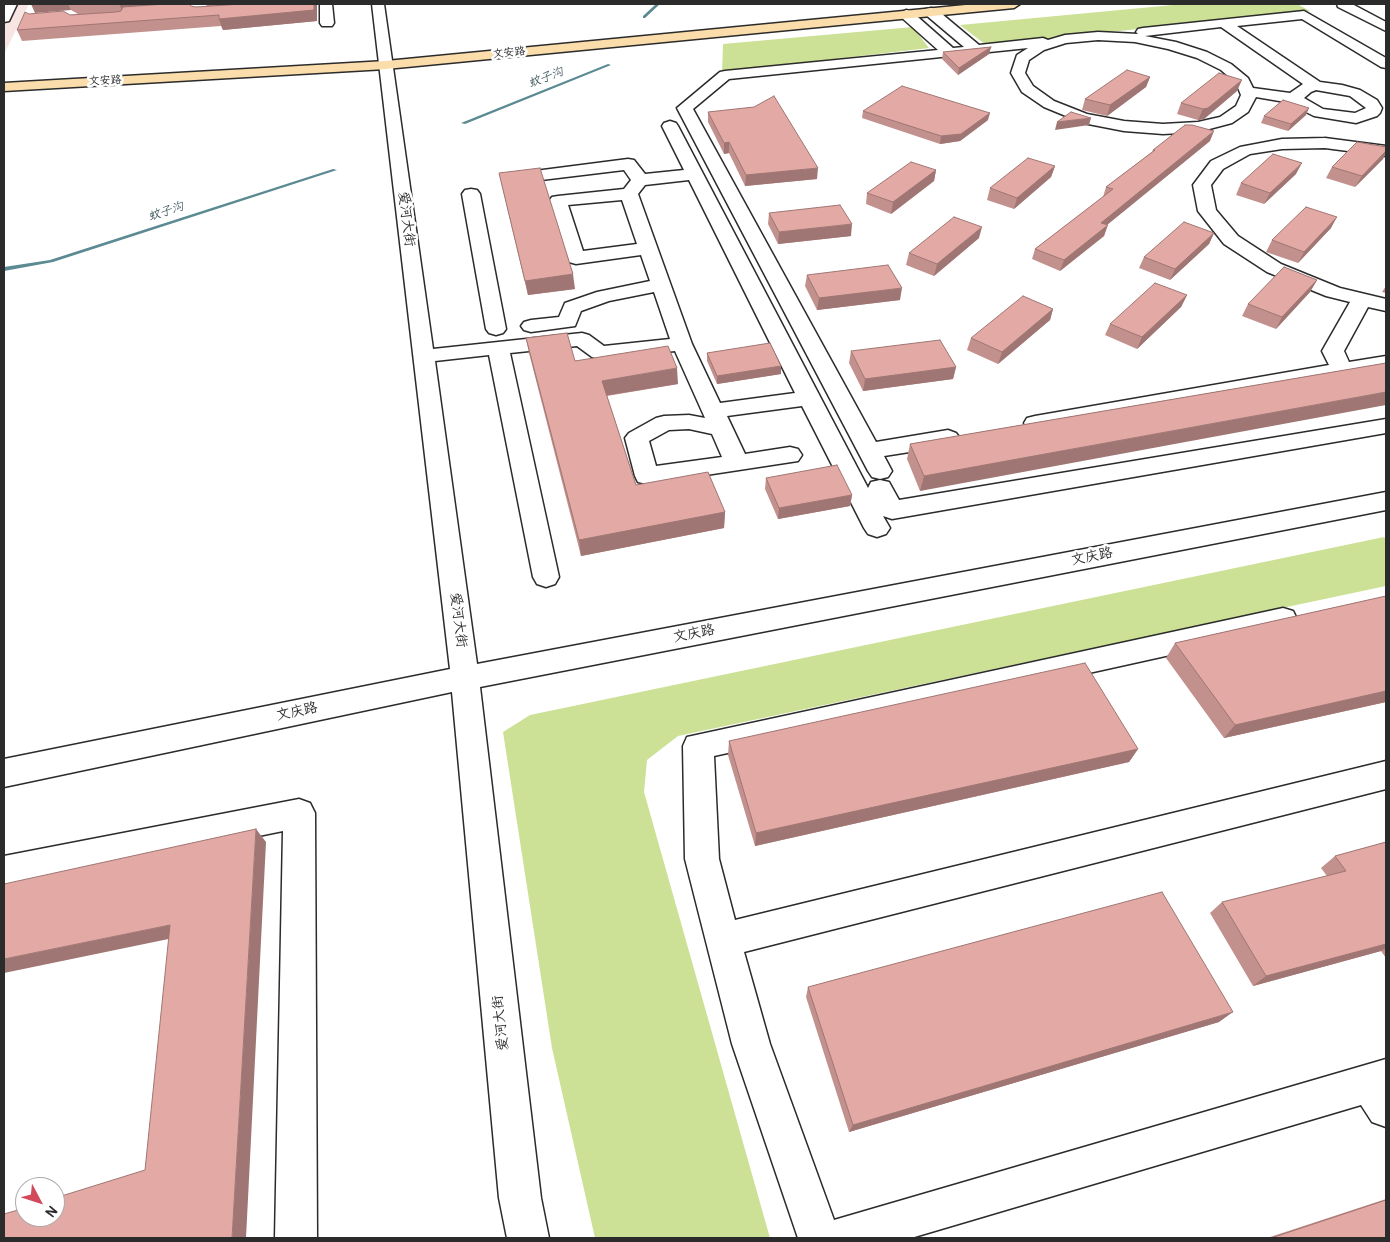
<!DOCTYPE html>
<html>
<head>
<meta charset="utf-8">
<style>
	body { margin:0 }
	#map { position:relative; width:1390px; height:1242px; overflow:hidden; background:#fff; font-family:Pangolin,sans-serif }
	canvas { display:block }
	.frame { position:absolute; inset:0; border:5px solid #2b2b2b; pointer-events:none }
	.north { position:absolute; left:15px; top:1177px; width:50px; height:50px; box-sizing:border-box; background:#fff; border:1px solid #aaa; border-radius:50%; rotate:130deg; font-size:14px; font-weight:700; line-height:20px; text-align:center; color:#2b2b2b }
	.north::after { content:''; display:block; margin:auto; width:18px; height:22px; background:#d1495b; clip-path:polygon(50% 0,100% 100%,50% 72%,0 100%) }
</style>
</head>
<body>
<div id="map">
<canvas width="1390" height="1242"></canvas>
<div class="frame"></div>
<div class="north">N</div>
</div>
<script>
const ctx = document.querySelector('canvas').getContext('2d');
ctx.lineJoin = 'round';
function fill(path, color) {
  ctx.fillStyle = color;
  ctx.fill(path, 'evenodd');
}
function toPath(rows) {
  const path = new Path2D();
  for (const r of rows) {
    path.moveTo(r[0], r[1]);
    for (let i = 2; i < r.length; i += 2) path.lineTo(r[i], r[i + 1]);
  }
  return path;
}
function stroke(path, color, width, dash) {
  ctx.strokeStyle = color;
  ctx.lineWidth = width;
  ctx.lineCap = dash ? 'butt' : 'round';
  ctx.setLineDash(dash || []);
  ctx.stroke(path);
}
function label(font, color, halo, rows, align = 'center') {
  ctx.font = font + ' Pangolin,"LXGW WenKai TC",sans-serif';
  ctx.lineWidth = 5;
  ctx.setLineDash([]);
  ctx.textBaseline = 'middle';
  ctx.strokeStyle = halo;
  ctx.fillStyle = color;
  for (const [text, x, y, turn = 0] of rows) {
    ctx.save();
    ctx.translate(x, y);
    ctx.rotate((+turn || 0) * Math.PI / 180);
    ctx.textAlign = isNaN(turn) ? turn : align;
    if (halo) ctx.strokeText(text, 0, 0);
    ctx.fillText(text, 0, 0);
    ctx.restore();
  }
}
const built = toPath([
	[4,4,29,4,4,54]
]);
const green = toPath([
	[1184,4,1297,4,1310,11,986,45,960,25],
	[913,27,929,48,722,72,723,44],
	[1384,537,1386,539,1386,586,678,736,647,760,644,792,770,1238,595,1238,552,1048,503,732,530,715]
]);
const stream = toPath([
	[656,4,660,4,645,18,643,18,643,16,656,4],
	[608,64,611,65,465,124,461,123,608,64],
	[333,169,337,170,53,262,4,271,4,267,50,260,333,169]
]);
const minor = toPath([
	[5,4,17,4,9,21,4,22,5,4],
	[320,4,332,4,334,23,332,26,322,26,320,23,320,4],
	[372,4,384,4,433,349,582,333,589,335,604,346,670,339,654,292,609,301,581,311,575,326,531,332,524,330,521,326,524,322,531,320,559,317,565,303,597,292,650,281,641,255,576,264,569,262,549,201,552,197,558,196,624,189,631,180,624,170,533,181,527,180,524,176,527,172,628,159,634,160,645,174,684,170,662,126,664,123,670,121,676,123,678,126,868,488,871,482,880,480,889,482,899,500,1386,419,1386,433,892,519,883,516,890,528,886,534,877,537,868,534,864,528,802,406,727,416,745,454,790,447,798,449,802,455,798,461,647,484,638,482,635,476,625,438,629,433,656,418,664,416,689,415,705,418,675,351,599,359,592,357,577,346,510,353,559,577,555,584,546,587,537,584,533,577,489,355,435,361,477,664,1386,492,1386,510,480,687,541,1198,549,1238,507,1238,499,1198,452,692,4,787,4,759,450,669,372,4],
	[689,180,795,393,720,403,692,344,638,194,645,185,689,180],
	[622,200,637,244,583,251,568,205,622,200],
	[689,429,712,434,722,457,656,466,649,441,669,430,689,429],
	[1337,4,1352,4,1386,22,1386,31,1338,7,1337,4],
	[931,8,936,9,979,45,1043,38,1048,40,1065,35,1098,32,1138,34,1136,32,1138,29,1143,28,1304,11,1386,58,1386,68,1381,67,1302,19,1237,26,1320,82,1342,85,1360,90,1377,100,1382,108,1380,113,1377,116,1356,123,1314,116,1296,107,1291,103,1256,97,1248,112,1232,123,1198,132,1163,134,1124,131,1083,123,1044,107,1022,92,1011,73,1017,55,1028,48,729,79,693,109,876,442,948,430,956,433,960,438,956,443,948,446,884,456,892,471,888,477,880,479,872,477,868,471,677,108,720,72,725,71,938,50,901,17,899,14,906,10,911,11,953,48,964,47,926,15,924,12,926,9,931,8],
	[1221,27,1303,84,1290,93,1253,88,1248,78,1231,64,1207,52,1176,42,1145,36,1221,27],
	[1098,40,1135,42,1168,49,1197,58,1221,70,1236,83,1241,95,1236,106,1220,117,1198,122,1163,124,1124,121,1087,114,1054,101,1033,86,1025,73,1029,60,1044,50,1066,43,1098,40],
	[1316,90,1350,96,1366,108,1355,113,1323,109,1304,98,1311,92,1316,90],
	[1325,138,1386,146,1386,156,1325,148,1282,149,1250,154,1223,169,1211,185,1216,210,1238,236,1281,264,1340,288,1386,299,1386,311,1368,307,1344,351,1349,362,1386,356,1386,368,1035,430,1027,428,1024,423,1027,418,1035,416,1329,365,1322,351,1350,302,1326,296,1267,272,1224,244,1198,211,1193,185,1211,161,1240,147,1282,139,1325,138],
	[471,189,477,190,480,194,506,329,503,333,496,335,489,333,486,329,462,194,465,190,471,189],
	[1283,608,1293,611,1297,619,1293,627,1283,630,714,756,719,859,735,920,1386,761,1386,789,744,952,770,1044,834,1220,1386,1059,1386,1127,1372,1122,1361,1105,911,1238,798,1238,732,1044,685,859,683,746,687,737,1283,608],
	[299,799,310,803,315,813,317,1238,275,1238,283,831,4,888,4,856,299,799]
]);
const major = toPath([
	[976,4,1020,4,1014,8,386,69,4,91,4,83,386,61,976,4]
]);
const wall = toPath([
	[31,4,189,4,191,6,196,7,207,6,205,4,317,4,317,21,223,30,221,26,22,41,17,30,29,14,70,15,78,14,71,10],
	[991,47,989,54,958,75,942,59,943,52],
	[1150,77,1146,87,1107,116,1082,110,1085,99],
	[1237,91,1204,119,1198,120,1177,114,1181,103],
	[863,111,988,120,960,141,940,144,862,118],
	[708,112,817,179,745,186,729,153,724,154,708,122],
	[1306,115,1288,131,1261,123,1264,116],
	[1210,141,1107,225,1104,236,1060,271,1032,259,1035,249,1103,197,1106,187,1152,152,1153,150],
	[1383,159,1355,187,1326,178,1332,167],
	[1055,166,1051,177,1014,209,987,200,990,188],
	[936,170,934,181,891,214,866,204,867,193],
	[499,173,575,289,528,295,502,186],
	[1296,174,1264,204,1236,195,1241,183],
	[769,213,851,236,778,244,768,224],
	[1331,228,1298,263,1266,252,1272,240],
	[1214,233,1209,244,1170,280,1139,268,1144,257],
	[979,238,934,276,906,265,909,253],
	[807,275,900,300,817,310,805,286],
	[1317,280,1310,292,1276,329,1242,316,1248,304],
	[1386,286,1386,293,1382,292],
	[1187,295,1181,307,1137,349,1105,335,1110,324],
	[1053,309,1050,320,998,364,967,350,971,338],
	[526,338,575,361,678,384,607,396,636,485,725,512,724,528,581,556,529,353],
	[851,351,956,367,953,379,863,391,849,363],
	[707,353,781,374,717,384,707,361],
	[1386,363,920,491,907,459,910,444],
	[766,478,852,495,850,506,778,519,765,489],
	[1386,596,1386,702,1224,738,1166,658,1175,643],
	[729,741,1138,749,1129,762,755,846,728,755],
	[1386,842,1386,958,1381,951,1253,986,1210,913,1222,902,1327,876,1321,868,1335,856],
	[808,987,1219,1022,849,1132,806,997],
	[1386,1199,1386,1238,1267,1238]
]);
const shadedWall = toPath([
	[31,4,68,4,71,10,35,13],
	[119,4,171,4,123,12],
	[314,4,317,4,317,21,223,30,219,19],
	[991,47,989,54,958,75,959,68],
	[1150,77,1146,87,1107,116,1110,105],
	[1242,80,1237,91,1204,119,1198,120,1203,109],
	[1309,108,1306,115,1288,131,1291,124],
	[990,113,988,120,960,141,940,144,941,136],
	[1091,118,1089,125,1055,130,1057,122],
	[1214,131,1210,141,1097,233,1101,223],
	[729,142,729,153,724,154,724,143],
	[1386,151,1386,153,1383,159,1355,187,1362,176],
	[1302,163,1296,174,1264,204,1270,193],
	[1055,166,1051,177,1014,209,1017,198],
	[818,168,817,179,745,186,746,175],
	[936,170,934,181,891,214,893,202],
	[1337,217,1331,228,1298,263,1304,252],
	[852,224,851,236,778,244,779,232],
	[1108,225,1104,236,1060,271,1064,260],
	[982,227,979,238,934,276,937,264],
	[1214,233,1209,244,1170,280,1175,269],
	[573,274,575,289,528,295,525,281],
	[1317,280,1310,292,1276,329,1282,317],
	[902,288,900,300,817,310,819,298],
	[1187,295,1181,307,1137,349,1142,337],
	[1053,309,1050,320,998,364,1002,352],
	[781,366,781,374,717,384,717,376],
	[956,367,953,379,863,391,865,379],
	[677,368,678,384,603,396,602,381],
	[1386,392,1386,405,920,491,924,476],
	[852,495,850,506,778,519,779,508],
	[725,512,724,528,581,556,579,540],
	[1386,691,1386,702,1224,738,1235,725],
	[1138,749,1129,762,755,846,756,833],
	[256,829,266,842,246,1238,232,1238],
	[170,925,183,936,4,973,4,959],
	[1386,944,1386,948,1381,951,1253,986,1266,976],
	[1233,1012,1219,1022,849,1132,853,1125]
]);
const building = toPath([
	[165,4,189,4,191,6,196,7,242,4,314,4,314,10,219,19,219,15,17,30,25,12,29,14,63,11,70,15,116,12,121,11,123,7,165,4],
	[991,47,959,68,943,52,991,47],
	[1127,70,1150,77,1110,105,1085,99,1127,70],
	[1219,73,1242,80,1208,108,1203,109,1181,103,1219,73],
	[902,86,990,113,961,134,941,136,863,111,902,86],
	[774,96,818,168,746,175,729,142,724,143,708,112,754,107,774,96],
	[1283,100,1309,108,1291,124,1264,116,1283,100],
	[1071,112,1091,118,1057,122,1071,112],
	[1185,125,1192,125,1214,131,1101,223,1108,225,1064,260,1035,249,1113,189,1106,187,1155,150,1153,150,1185,125],
	[1357,142,1386,147,1386,151,1362,176,1332,167,1357,142],
	[1273,154,1302,163,1270,193,1241,183,1273,154],
	[1028,158,1055,166,1017,198,990,188,1028,158],
	[911,162,936,170,893,202,867,193,911,162],
	[540,168,573,274,525,281,499,173,540,168],
	[840,205,852,224,779,232,769,213,840,205],
	[1306,207,1337,217,1304,252,1272,240,1306,207],
	[954,217,982,227,937,264,909,253,954,217],
	[1184,222,1214,233,1175,269,1144,257,1184,222],
	[888,265,902,288,819,298,807,275,888,265],
	[1284,267,1317,280,1282,317,1248,304,1284,267],
	[1155,283,1187,295,1142,337,1110,324,1155,283],
	[1023,296,1053,309,1002,352,971,338,1023,296],
	[567,333,575,361,668,346,677,368,602,381,636,485,708,472,725,512,579,540,526,338,567,333],
	[940,340,956,367,865,379,851,351,940,340],
	[770,343,781,366,717,376,707,353,770,343],
	[1386,363,1386,392,924,476,910,444,1386,363],
	[837,465,852,495,779,508,766,478,837,465],
	[1386,596,1386,691,1235,725,1175,643,1386,596],
	[1085,663,1138,749,756,833,729,741,1085,663],
	[256,829,232,1238,4,1238,4,1214,25,1208,25,1217,55,1217,55,1198,145,1170,170,925,4,959,4,884,256,829],
	[1386,842,1386,944,1266,976,1222,902,1346,871,1335,856,1386,842],
	[1162,892,1233,1012,853,1125,808,987,1162,892],
	[1386,1200,1386,1238,1271,1238,1386,1200]
]);
const farStreetnames = [
	["文安路",509,53,-6],
	["文安路",105,81,-3]
];
const farWaternames = [
	["蚊子沟",546,78,-21],
	["蚊子沟",166,212,-18]
];
const streetNames = [
	["爱河大街",406,219,83],
	["文庆路",1092,557,-11],
	["爱河大街",458,620,83],
	["文庆路",694,634,-11],
	["文庆路",297,712,-12],
	["爱河大街",501,1023,-96]
];
fill(built, '#f7e5e4');
fill(green, '#cce196');
fill(stream, '#5b8a93');
stroke(minor, '#2b2b2b', 3);
stroke(major, '#2b2b2b', 3);
fill(minor, '#fff');
fill(major, '#faddab');
fill(wall, '#c3918d');
fill(shadedWall, '#9f7673');
fill(building, '#e3a9a4');
stroke(building, '#9f7673', 1);
label('11px', '#2b2b2b', '#fff', farStreetnames);
label('italic 12px', '#435b5f', '#fff', farWaternames);
label('14px', '#2b2b2b', '#fff', streetNames);
</script>
</body>
</html>
